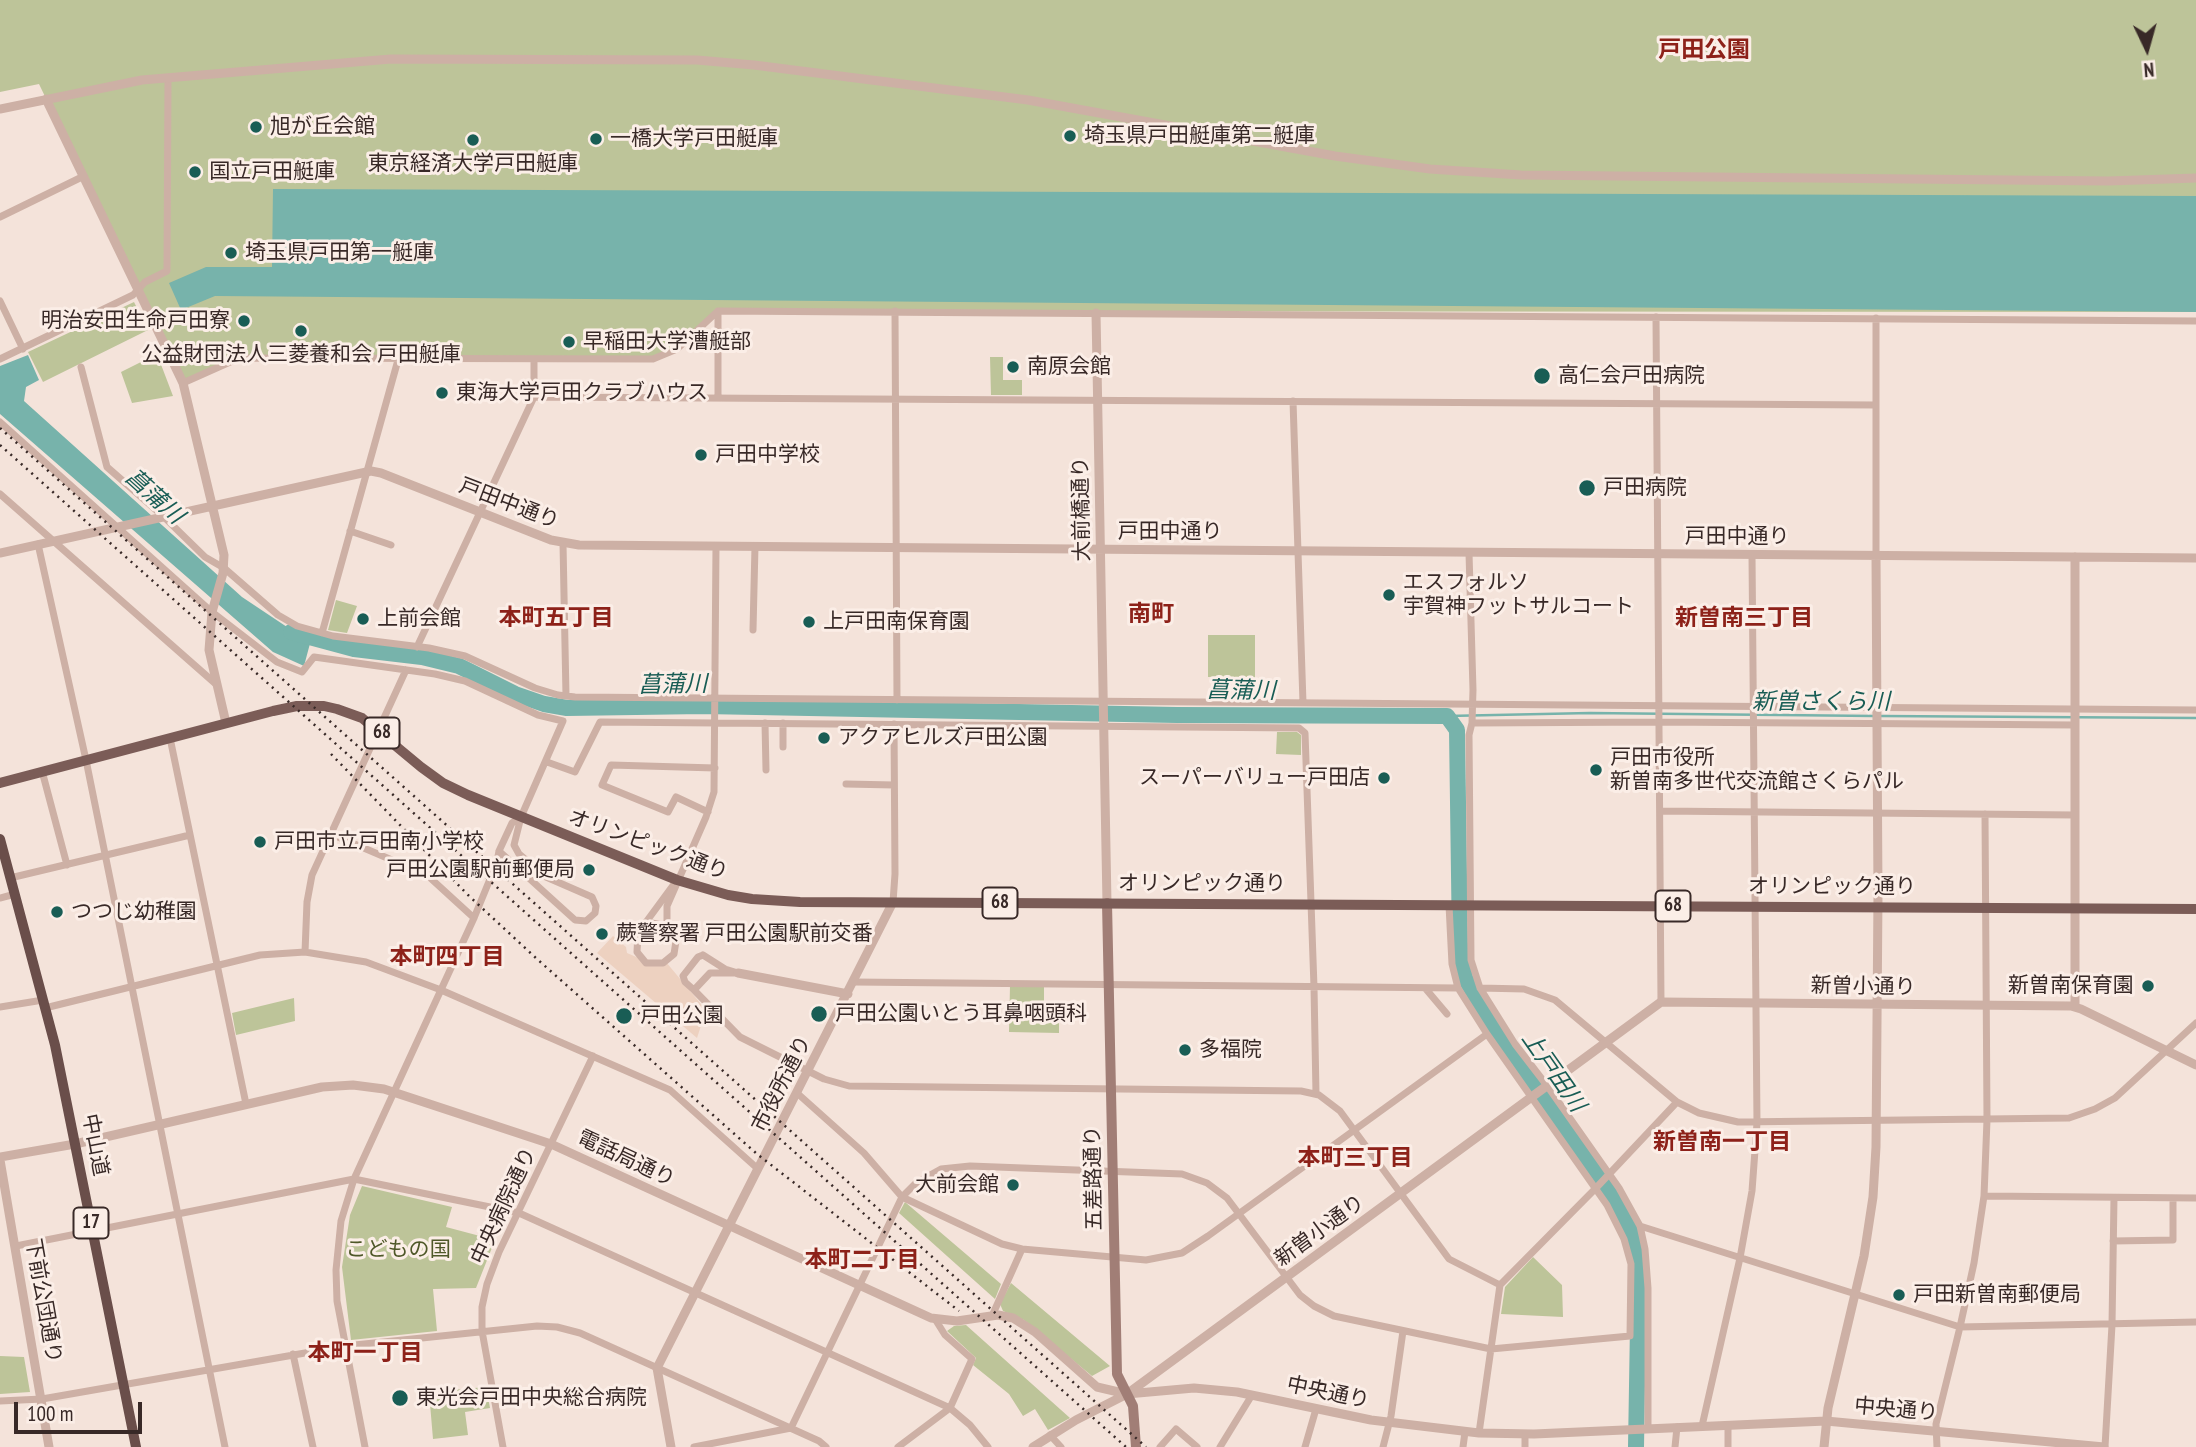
<!DOCTYPE html>
<html>
<head>
<meta charset="utf-8">
<style>
	body { margin:0 }
	#map { position:relative; width:2196px; height:1447px; overflow:hidden; background:#f4e3da; font-family:"PT Sans Narrow",sans-serif }
	canvas { display:block }
	.north { position:absolute; left:2112px; top:14px; width:70px; height:70px; -webkit-text-stroke:5px #fbeee7; paint-order:stroke; rotate:175deg; font-size:19px; font-weight:700; line-height:28px; text-align:center; color:#382927 }
	.north::after { content:''; display:block; margin:auto; width:24px; height:32px; background:#382927; clip-path:polygon(50% 0,100% 100%,50% 72%,0 100%) }
	.scale { position:absolute; left:14px; top:1402px; width:128px; height:32px; box-sizing:border-box; border:4px solid #382927; border-top:0; padding-left:9px; font-size:21px; line-height:24px; white-space:nowrap; color:#382927; -webkit-text-stroke:5px #fbeee7; paint-order:stroke }
</style>
</head>
<body>
<div id="map">
<canvas width="2196" height="1447"></canvas>
<div class="north">N</div>
<div class="scale">100 m</div>
</div>
<script>
const ctx = document.querySelector('canvas').getContext('2d');
ctx.lineJoin = 'round';
function fill(path, color) {
  ctx.fillStyle = color;
  ctx.fill(path, 'evenodd');
}
function toPath(rows) {
  const path = new Path2D();
  for (const r of rows) {
    path.moveTo(r[0], r[1]);
    for (let i = 2; i < r.length; i += 2) path.lineTo(r[i], r[i + 1]);
  }
  return path;
}
function stroke(path, color, width, dash) {
  ctx.strokeStyle = color;
  ctx.lineWidth = width;
  ctx.lineCap = dash ? 'butt' : 'round';
  ctx.setLineDash(dash || []);
  ctx.stroke(path);
}
function label(font, color, halo, rows, align = 'center') {
  ctx.font = font + ' "PT Sans Narrow","Noto Sans JP",sans-serif';
  ctx.lineWidth = 6;
  ctx.setLineDash([]);
  ctx.textBaseline = 'middle';
  ctx.strokeStyle = halo;
  ctx.fillStyle = color;
  for (const [text, x, y, turn = 0] of rows) {
    ctx.save();
    ctx.translate(x, y);
    ctx.rotate((+turn || 0) * Math.PI / 180);
    ctx.textAlign = isNaN(turn) ? turn : align;
    if (halo) ctx.strokeText(text, 0, 0);
    ctx.fillText(text, 0, 0);
    ctx.restore();
  }
}
const green = toPath([
	[0,0,2196,0,2196,312,718,311,677,349,645,359,239,358,183,383,39,84,0,92],
	[134,302,148,330,43,382,28,352],
	[157,354,173,396,132,403,121,372],
	[990,357,1003,357,1003,380,1022,380,1022,395,991,395],
	[336,600,357,606,347,633,328,630],
	[1208,635,1255,635,1255,696,1233,696,1233,677,1208,677],
	[1277,732,1297,732,1301,735,1301,755,1276,754],
	[1010,986,1044,986,1044,1011,1059,1011,1059,1033,1009,1032],
	[294,998,295,1021,236,1035,232,1013],
	[362,1186,452,1207,446,1227,495,1240,476,1288,433,1289,437,1331,351,1340,342,1267,350,1215],
	[905,1202,1001,1284,995,1299,899,1213],
	[1533,1257,1562,1285,1563,1317,1501,1314,1505,1287],
	[1011,1283,1110,1366,1092,1376,1024,1320,1003,1311,1000,1304],
	[966,1325,1070,1418,1048,1430,1035,1409,1023,1416,1009,1394,973,1365,976,1358,947,1331,954,1326],
	[0,1356,24,1357,30,1392,0,1394],
	[486,1387,490,1408,465,1412,468,1435,433,1439,429,1392]
]);
const plaza = toPath([
	[613,936,626,947,627,953,641,959,666,962,706,1010,697,1038,597,953]
]);
const water = toPath([
	[273,189,2196,196,2196,312,215,296,181,310,169,283,206,267,272,267],
	[28,355,39,380,26,387,24,401,242,597,293,631,312,636,304,666,273,652,0,414,0,366]
]);
const stream = toPath([
	[1447,716,1590,713,1874,716],
	[1881,716,2196,718]
]);
const river = toPath([
	[291,632,354,649,422,657,459,666,515,694,544,704,567,708,704,706,1177,715,1447,716,1457,730,1460,947,1465,978,1492,1024,1616,1202,1632,1234,1639,1264,1636,1447]
]);
const minor = toPath([
	[0,217,84,176],
	[0,301,23,349],
	[718,311,718,398],
	[895,311,897,700],
	[1656,317,1661,1002],
	[0,359,133,295,145,282,167,271,168,78],
	[81,367,107,467,163,516,205,557,224,568,278,615,297,626,333,636,429,648,465,656,535,688,558,695,575,697,2196,710],
	[183,383,239,358,653,359,677,349,718,311,2196,321],
	[534,397,1876,405],
	[1293,401,1303,703],
	[0,422,212,612,277,662,302,672,314,657,435,674,465,681,538,715,563,721,521,817,514,845,519,854,546,877,592,897,596,906,595,913,586,921,575,920,499,851],
	[0,494,217,685],
	[350,531,391,545],
	[563,543,566,696],
	[38,544,86,760,225,1447],
	[1469,553,1473,690,1472,723,1469,735,1471,960,1480,988,1515,1044,1548,1087,1619,1188,1640,1226,1645,1249,1648,1288,1648,1429],
	[1876,556,1876,318],
	[753,630,755,546],
	[322,633,398,360],
	[417,647,534,397,534,360],
	[765,723,766,770],
	[1472,723,1659,722,2075,725],
	[170,738,246,1104],
	[783,747,783,723],
	[547,762,575,772,600,722,1299,728,1305,733,1314,987,1316,1094],
	[42,771,67,865],
	[846,784,894,785],
	[1660,811,2075,815],
	[708,812,676,797,668,812,602,785,611,765,715,768],
	[331,834,427,875,474,918],
	[10,878,190,835],
	[677,880,638,933,637,952,646,963,663,963,674,954,676,941,667,923,667,906,706,817,714,792,716,546],
	[0,898,15,894],
	[893,902,895,874,894,724],
	[646,922,668,926],
	[305,952,307,902,312,875,406,670],
	[703,955,725,969,738,973,710,973,694,990,685,982,683,976,698,957,703,955],
	[854,982,1458,988],
	[1425,988,1447,1014],
	[1480,988,1524,989,1555,1000,1677,1102,1699,1113,1738,1122,2069,1118,2095,1109,2115,1098,2196,1023],
	[694,990,740,1037,824,1079,849,1086,1301,1091,1319,1095,1340,1111,1449,1259,1500,1285],
	[0,1007,43,1000],
	[45,1008,260,955,305,952,366,962,441,990,670,1090,758,1169],
	[797,1093,864,1153,902,1197,1002,1244,1022,1249,1146,1260,1182,1253,1208,1236,1487,1034],
	[1984,1196,2196,1198],
	[1640,1226,1960,1327,2196,1322],
	[2113,1241,2173,1240,2173,1198],
	[16,1246,354,1179,519,1213,950,1408,970,1425,988,1447],
	[992,1316,1022,1249],
	[293,1354,313,1447],
	[0,1401,42,1399,345,1346,537,1326,557,1327,580,1333,819,1441,826,1447],
	[1728,1425,1728,1447],
	[1702,1426,1740,1258,1752,1191,1757,1123,1752,555],
	[1479,1433,1500,1285,1596,1188,1677,1102],
	[1050,1435,1061,1447],
	[365,1447,337,1301,336,1270,341,1221,354,1179,474,918,497,862,499,851,512,823,521,817],
	[503,1447,482,1331,482,1307,487,1284,499,1252,593,1056],
	[694,1447,791,1428,902,1197,916,1183,941,1169,970,1166,1182,1174,1207,1183,1227,1198,1300,1295,1314,1306,1334,1316,1491,1349,1630,1336,1631,1264,1624,1239,1607,1205,1487,1034,1458,988,1452,964,1449,905],
	[898,1447,950,1408,972,1359,945,1335,935,1319],
	[1160,1447,1176,1429,1197,1447],
	[1220,1447,1252,1395],
	[1305,1447,1316,1409],
	[1383,1447,1391,1416,1403,1331],
	[1463,1447,1465,1432],
	[1525,1447,1525,1434],
	[1675,1447,1677,1427],
	[1937,1447,1936,1424,1960,1327,1974,1263,1984,1196,1987,1120,1985,814],
	[2105,1447,2112,1325,2114,1198]
]);
const tertiary = toPath([
	[46,99,183,383,224,555,223,573,212,612,209,650,226,723],
	[0,109,142,80,391,59,697,60,754,65,1028,100,1335,156,1430,169,1521,175,1712,177,2108,181,2196,178],
	[1096,313,1107,903],
	[0,553,371,471,381,473,551,540,579,545,2196,558],
	[2075,557,2075,1007],
	[738,973,848,994],
	[0,1157,75,1144,322,1087,353,1085,384,1089,551,1144,931,1318,957,1321,998,1315,1013,1318,1035,1332,1097,1387,1127,1394],
	[0,1160,49,1447],
	[1127,1394,1661,1002,2071,1006,2081,1009,2196,1065],
	[671,1447,657,1368,893,902],
	[1033,1447,1076,1420,1127,1394,1194,1388,1237,1392,1371,1420,1479,1433,1534,1434,1826,1421,2104,1447],
	[1824,1447,1828,1408,1864,1256,1873,1197,1876,1147,1878,895,1876,556]
]);
const secondary = toPath([
	[1107,903,1117,1374,1133,1406,1136,1447]
]);
const primary = toPath([
	[0,783,273,711,297,706,324,706,337,709,362,718,421,767,443,783,468,795,677,880,728,895,752,899,800,902,2196,909]
]);
const trunk = toPath([
	[0,839,55,1045,136,1447]
]);
const rail = toPath([
	[0,428,1146,1447],
	[0,445,1126,1447],
	[331,754,468,895,537,959,757,1154,959,1311]
]);
const markers = [
	[256,127,7,"#195d55"],
	[1070,136,7,"#195d55"],
	[596,139,7,"#195d55"],
	[473,140,7,"#195d55"],
	[195,172,7,"#195d55"],
	[231,253,7,"#195d55"],
	[244,321,7,"#195d55"],
	[301,331,7,"#195d55"],
	[569,342,7,"#195d55"],
	[1013,367,7,"#195d55"],
	[1542,376,9,"#195d55"],
	[442,393,7,"#195d55"],
	[701,455,7,"#195d55"],
	[1587,488,9,"#195d55"],
	[1389,595,7,"#195d55"],
	[363,619,7,"#195d55"],
	[809,622,7,"#195d55"],
	[824,738,7,"#195d55"],
	[1596,770,7,"#195d55"],
	[1384,778,7,"#195d55"],
	[260,842,7,"#195d55"],
	[589,870,7,"#195d55"],
	[57,912,7,"#195d55"],
	[602,934,7,"#195d55"],
	[2148,986,7,"#195d55"],
	[819,1014,9,"#195d55"],
	[624,1016,9,"#195d55"],
	[1185,1050,7,"#195d55"],
	[1013,1185,7,"#195d55"],
	[1899,1295,7,"#195d55"],
	[400,1398,9,"#195d55"]
];
const shields = [
	[382,733,35],
	[1000,903,35],
	[1673,906,35],
	[91,1223,35]
];
const shieldNames = [
	["68",382,733],
	["68",1000,903],
	["68",1673,906],
	["17",91,1223]
];
const poiNames = [
	["旭が丘会館",270,127],
	["埼玉県戸田艇庫第二艇庫",1084,136],
	["一橋大学戸田艇庫",610,139],
	["東京経済大学戸田艇庫",473,164,"center"],
	["国立戸田艇庫",209,172],
	["埼玉県戸田第一艇庫",245,253],
	["明治安田生命戸田寮",230,321,"right"],
	["早稲田大学漕艇部",583,342],
	["公益財団法人三菱養和会 戸田艇庫",301,355,"center"],
	["南原会館",1027,367],
	["高仁会戸田病院",1558,376],
	["東海大学戸田クラブハウス",456,393],
	["戸田中学校",715,455],
	["戸田病院",1603,488],
	["エスフォルソ",1403,583],
	["宇賀神フットサルコート",1403,607],
	["上前会館",377,619],
	["上戸田南保育園",823,622],
	["アクアヒルズ戸田公園",838,738],
	["戸田市役所",1610,758],
	["新曽南多世代交流館さくらパル",1610,782],
	["スーパーバリュー戸田店",1370,778,"right"],
	["戸田市立戸田南小学校",274,842],
	["戸田公園駅前郵便局",575,870,"right"],
	["つつじ幼稚園",71,912],
	["蕨警察署 戸田公園駅前交番",616,934],
	["新曽南保育園",2134,986,"right"],
	["戸田公園いとう耳鼻咽頭科",835,1014],
	["戸田公園",640,1016],
	["多福院",1199,1050],
	["大前会館",999,1185,"right"],
	["戸田新曽南郵便局",1913,1295],
	["東光会戸田中央総合病院",416,1398]
];
const streetNames = [
	["戸田中通り",509,504,21],
	["大前橋通り",1082,509,-91],
	["戸田中通り",1170,532],
	["戸田中通り",1737,537],
	["オリンピック通り",648,845,20],
	["オリンピック通り",1202,884],
	["オリンピック通り",1832,887],
	["新曽小通り",1863,987,1],
	["市役所通り",782,1084,-63],
	["中山道",95,1145,79],
	["電話局通り",626,1159,25],
	["五差路通り",1094,1178,-91],
	["中央病院通り",504,1206,-65],
	["新曽小通り",1320,1231,-36],
	["下前公団通り",43,1301,80],
	["中央通り",1328,1393,12],
	["中央通り",1896,1410,5]
];
const parkNames = [
	["こどもの国",398,1250]
];
const neighbourhoodNames = [
	["戸田公園",1704,50],
	["南町",1151,614],
	["本町五丁目",556,618],
	["新曽南三丁目",1744,618],
	["本町四丁目",447,957],
	["新曽南一丁目",1722,1142],
	["本町三丁目",1355,1158],
	["本町二丁目",862,1260],
	["本町一丁目",365,1353]
];
const waterNames = [
	["菖蒲川",154,497,42],
	["菖蒲川",673,685,-1],
	["菖蒲川",1241,691,1],
	["新曽さくら川",1821,702],
	["上戸田川",1553,1072,55]
];
fill(green, '#bdc499');
fill(plaza, '#edd1c0');
fill(water, '#77b3ab');
stroke(stream, '#77b3ab', 2.5);
stroke(river, '#77b3ab', 16);
stroke(minor, '#cdb0a5', 7);
stroke(tertiary, '#cdb0a5', 9);
stroke(secondary, '#a17e76', 10);
stroke(primary, '#7b5c57', 10);
stroke(trunk, '#6a4e4a', 10);
stroke(rail, '#382927', 2.5, [2, 5]);
for (const [x, y, r, color] of markers) {
  const dot = new Path2D();
  dot.arc(x, y, r, 0, 2 * Math.PI);
  ctx.fillStyle = color;
  ctx.fill(dot);
  stroke(dot, '#fbeee7', 2.5);
}
for (const [x, y, w] of shields) {
  const box = new Path2D();
  box.roundRect(x - w / 2, y - 15.5, w, 31, 5);
  ctx.fillStyle = '#fbeee7';
  ctx.fill(box);
  stroke(box, '#382927', 2);
}
label('bold 19px', '#382927', null, shieldNames);
label('21px', '#382927', '#fbeee7', poiNames, 'left');
label('21px', '#382927', '#fbeee7', streetNames);
label('21px', '#4f5829', '#fbeee7', parkNames);
label('bold 23px', '#8d2119', '#fbeee7', neighbourhoodNames);
label('italic 23px', '#195d55', '#fbeee7', waterNames);
</script>
</body>
</html>
